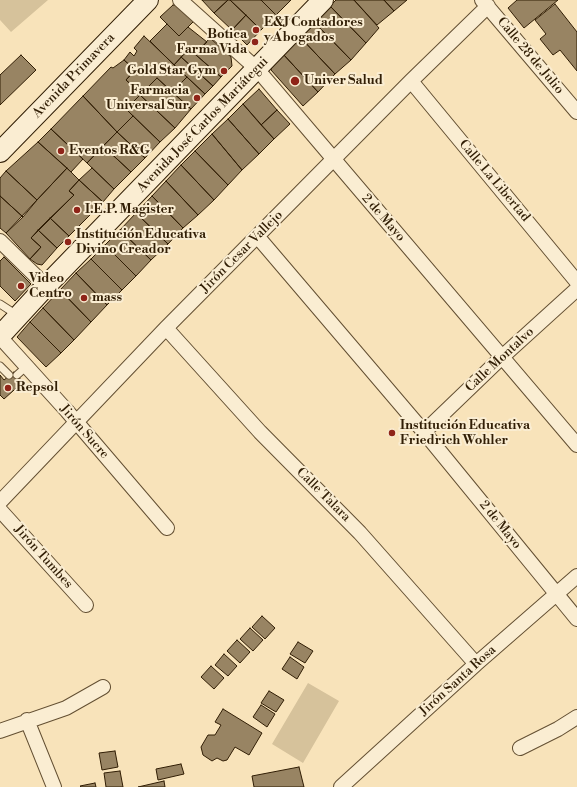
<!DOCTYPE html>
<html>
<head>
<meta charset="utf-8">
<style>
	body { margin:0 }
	canvas { display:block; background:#f8e3ba }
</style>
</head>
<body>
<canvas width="577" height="787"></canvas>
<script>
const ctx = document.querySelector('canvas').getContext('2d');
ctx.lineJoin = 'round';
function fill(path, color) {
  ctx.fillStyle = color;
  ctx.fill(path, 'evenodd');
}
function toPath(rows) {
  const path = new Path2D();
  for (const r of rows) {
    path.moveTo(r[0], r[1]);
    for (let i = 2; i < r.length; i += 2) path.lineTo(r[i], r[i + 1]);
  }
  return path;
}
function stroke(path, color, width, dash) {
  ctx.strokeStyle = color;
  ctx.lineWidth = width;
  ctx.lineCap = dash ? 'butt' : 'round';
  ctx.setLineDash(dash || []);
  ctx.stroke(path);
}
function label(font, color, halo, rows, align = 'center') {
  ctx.font = font + ' "Libre Bodoni",serif';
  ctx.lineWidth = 4;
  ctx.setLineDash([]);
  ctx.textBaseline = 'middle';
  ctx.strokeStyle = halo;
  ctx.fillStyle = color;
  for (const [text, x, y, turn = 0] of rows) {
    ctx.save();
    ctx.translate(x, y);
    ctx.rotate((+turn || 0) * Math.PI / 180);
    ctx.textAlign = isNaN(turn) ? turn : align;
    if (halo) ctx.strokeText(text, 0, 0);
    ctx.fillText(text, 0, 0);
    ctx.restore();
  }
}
const green = toPath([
	[0,0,48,0,11,32,0,20],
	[308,683,339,701,303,763,272,744]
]);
const building = toPath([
	[202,0,228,0,214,13,202,0],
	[228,0,230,0,246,15,232,30,214,13,228,0],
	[230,0,261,0,276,15,261,30,230,0],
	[261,0,291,0,276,15,261,0],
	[336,0,354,0,379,28,366,43,330,6,336,0],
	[354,0,384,0,394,11,377,25,354,0],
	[384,0,407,0,394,11,384,0],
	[517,0,558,0,524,28,508,8,517,0],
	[555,4,577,32,577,71,560,50,553,55,540,39,546,34,535,20,555,4],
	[173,5,179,6,194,21,179,36,160,17,173,5],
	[330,6,366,43,351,60,314,22,330,6],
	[246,15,261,30,247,45,232,30,246,15],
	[314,22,351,60,335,74,300,37,314,22],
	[167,24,179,36,188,27,207,42,195,54,189,49,174,65,150,41,167,24],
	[144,36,187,77,172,92,157,78,140,95,138,91,126,80,135,70,124,60,130,52,134,56,137,51,134,48,144,36],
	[300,37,335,74,318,92,283,54,300,37],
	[210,38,231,57,232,66,221,77,195,54,210,38],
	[189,49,221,77,213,86,181,57,189,49],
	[283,54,318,92,303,106,271,70,272,65,283,54],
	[21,55,36,70,0,105,0,75,21,55],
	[181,57,213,86,205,94,174,65,181,57],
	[124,60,135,70,126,80,138,91,140,95,126,109,133,116,117,132,83,96,111,67,113,68,124,60],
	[187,77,205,94,191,109,172,92,187,77],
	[157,78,191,109,175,128,140,95,157,78],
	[259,89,277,110,261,125,243,104,259,89],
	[140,95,175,128,160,142,126,109,140,95],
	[83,96,117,132,87,163,51,129,83,96],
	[243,104,274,139,259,154,228,119,243,104],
	[277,110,290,124,274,139,261,125,277,110],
	[133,116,160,142,145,158,117,132,133,116],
	[228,119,259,154,242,170,212,134,228,119],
	[51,129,83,159,71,172,38,142,51,129],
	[117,132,145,158,131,172,103,146,117,132],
	[212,134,242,170,228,185,195,151,212,134],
	[38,142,67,168,37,200,6,171,38,142],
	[103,146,131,172,114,189,87,163,103,146],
	[195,151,228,185,214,200,181,165,195,151],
	[181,165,214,200,198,215,166,181,181,165],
	[67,168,79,180,69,191,74,195,31,238,41,247,30,259,6,233,67,168],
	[92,168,114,189,103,202,79,180,92,168],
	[6,171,37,200,23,217,0,196,0,178,6,171],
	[79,180,103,202,69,236,50,218,74,195,69,191,79,180],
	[166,181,198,215,183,228,152,196,166,181],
	[0,196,23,217,6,233,0,228,0,196],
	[152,196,183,228,168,244,136,213,152,196],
	[136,213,168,244,151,260,120,230,136,213],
	[50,218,69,236,57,248,38,230,50,218],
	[38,230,57,248,42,265,37,264,30,259,41,247,31,238,38,230],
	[120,230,151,260,136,276,105,245,120,230],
	[105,245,136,276,122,290,91,259,105,245],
	[4,257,31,284,15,301,0,286,0,261,4,257],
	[91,259,122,290,107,305,76,273,91,259],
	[76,273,107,305,91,322,60,290,76,273],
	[60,290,91,322,74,340,43,308,60,290],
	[43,308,74,340,61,353,30,322,43,308],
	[30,322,61,353,46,367,17,337,30,322],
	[14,372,23,382,4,399,0,395,0,375,4,380,14,372],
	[262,616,275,628,265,639,252,627,262,616],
	[250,628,263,640,253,651,240,639,250,628],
	[237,640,250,652,240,663,227,651,237,640],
	[298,642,313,651,305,663,290,654,298,642],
	[224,654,237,666,228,676,215,665,224,654],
	[290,657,304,667,297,679,282,669,290,657],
	[211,666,224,678,214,689,201,677,211,666],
	[269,691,284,700,276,712,261,703,269,691],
	[261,705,275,714,267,727,253,717,261,705],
	[223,709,262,733,249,755,235,747,227,760,223,761,217,758,212,761,203,755,201,747,208,735,215,735,221,725,215,722,223,709],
	[115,751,118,767,102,770,99,753,115,751],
	[181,764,184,774,158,780,156,769,181,764],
	[299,767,304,787,254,787,252,776,299,767],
	[120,771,123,787,106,787,104,773,120,771],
	[164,781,165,787,138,787,164,781],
	[95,783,96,787,81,787,80,786,95,783]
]);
const lane = toPath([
	[0,304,17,315],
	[0,366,9,375],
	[17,375,27,366]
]);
const street = toPath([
	[180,0,257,69,577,445],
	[482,0,577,112],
	[411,81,577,282],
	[257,236,424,432,577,619],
	[0,241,46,286],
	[166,328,260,432,360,533,476,664],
	[0,337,67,411,167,528],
	[424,432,502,357,577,289],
	[0,502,166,328,411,81,488,6],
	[0,510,86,605],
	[27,720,54,787],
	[0,731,66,708,103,687],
	[520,748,558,729,577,717],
	[341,787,476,664,577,576]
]);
const secondary = toPath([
	[0,152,148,0],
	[0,336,46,286,323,0]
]);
const markers = [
	[256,30,4,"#8f2418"],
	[255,42,4,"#8f2418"],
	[224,71,4,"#8f2418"],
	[295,81,5,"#8f2418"],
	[197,98,4,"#8f2418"],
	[61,151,4,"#8f2418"],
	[77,210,4,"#8f2418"],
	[68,242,4,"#8f2418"],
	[21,286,4,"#8f2418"],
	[84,298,4,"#8f2418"],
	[8,388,4,"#8f2418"],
	[392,433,4,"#8f2418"]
];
const poiNames = [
	["E&J Contadores",264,23],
	["y Abogados",264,38],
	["Botica",247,35,"right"],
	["Farma Vida",247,50,"right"],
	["Gold Star Gym",216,71,"right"],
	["Univer Salud",304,81],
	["Farmacia",189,91,"right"],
	["Universal Sur",189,106,"right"],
	["Eventos R&G",69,151],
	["I.E.P. Magister",85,210],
	["Institución Educativa",76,235],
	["Divino Creador",76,250],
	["Video",29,279],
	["Centro",29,294],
	["mass",92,298],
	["Repsol",16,388],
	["Institución Educativa",400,426],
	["Friedrich Wohler",400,441]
];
const streetNames = [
	["Calle 28 de Julio",530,56,50],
	["Avenida Primavera",74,76,-46],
	["Avenida José Carlos Mariátegui",203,125,-46],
	["Calle La Libertad",494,181,50],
	["2 de Mayo",383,218,49],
	["Jirón Cesar Vallejo",242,252,-45],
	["Calle Montalvo",500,360,-43],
	["Jirón Sucre",84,432,49],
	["Calle Talara",323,495,45],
	["2 de Mayo",500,525,51],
	["Jirón Tumbes",43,557,48],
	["Jirón Santa Rosa",458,681,-42]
];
fill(green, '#d6c29b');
fill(building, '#988463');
stroke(building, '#311e05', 1);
stroke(lane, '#634f32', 9);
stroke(street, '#634f32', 16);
stroke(secondary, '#311e05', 22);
stroke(lane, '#faedd2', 7);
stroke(street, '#faedd2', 14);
stroke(secondary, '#faedd2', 20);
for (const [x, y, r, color] of markers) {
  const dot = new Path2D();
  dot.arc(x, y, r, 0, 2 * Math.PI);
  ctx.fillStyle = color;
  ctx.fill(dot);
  stroke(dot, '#faedd2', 1.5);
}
label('bold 13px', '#311e05', '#faedd2', poiNames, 'left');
label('13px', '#311e05', '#faedd2', streetNames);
</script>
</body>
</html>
